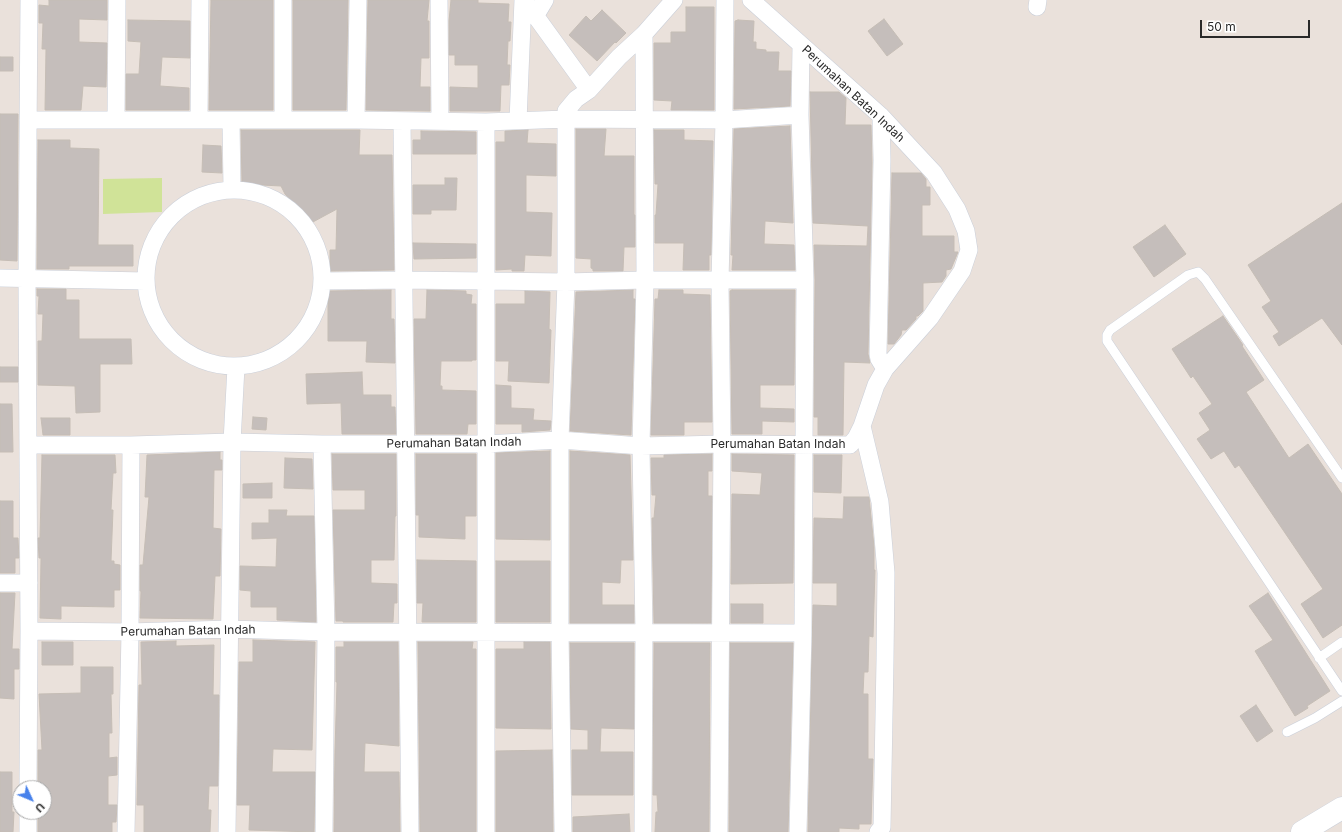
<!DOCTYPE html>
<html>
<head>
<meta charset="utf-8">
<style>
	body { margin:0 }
	#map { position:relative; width:1342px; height:832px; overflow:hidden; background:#eae1db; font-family:Inter,sans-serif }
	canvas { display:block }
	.north { position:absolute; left:12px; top:780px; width:40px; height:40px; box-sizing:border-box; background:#fff; border:1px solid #a9a9a9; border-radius:50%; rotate:134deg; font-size:11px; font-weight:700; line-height:16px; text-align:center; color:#292929 }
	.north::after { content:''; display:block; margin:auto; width:14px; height:18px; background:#4781eb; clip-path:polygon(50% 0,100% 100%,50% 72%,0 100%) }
	.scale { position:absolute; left:1200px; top:20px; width:110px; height:18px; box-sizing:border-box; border:2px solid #292929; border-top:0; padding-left:5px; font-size:12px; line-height:14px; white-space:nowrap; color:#292929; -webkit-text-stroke:3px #fff; paint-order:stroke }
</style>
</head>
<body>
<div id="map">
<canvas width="1342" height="832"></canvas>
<div class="north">U</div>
<div class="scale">50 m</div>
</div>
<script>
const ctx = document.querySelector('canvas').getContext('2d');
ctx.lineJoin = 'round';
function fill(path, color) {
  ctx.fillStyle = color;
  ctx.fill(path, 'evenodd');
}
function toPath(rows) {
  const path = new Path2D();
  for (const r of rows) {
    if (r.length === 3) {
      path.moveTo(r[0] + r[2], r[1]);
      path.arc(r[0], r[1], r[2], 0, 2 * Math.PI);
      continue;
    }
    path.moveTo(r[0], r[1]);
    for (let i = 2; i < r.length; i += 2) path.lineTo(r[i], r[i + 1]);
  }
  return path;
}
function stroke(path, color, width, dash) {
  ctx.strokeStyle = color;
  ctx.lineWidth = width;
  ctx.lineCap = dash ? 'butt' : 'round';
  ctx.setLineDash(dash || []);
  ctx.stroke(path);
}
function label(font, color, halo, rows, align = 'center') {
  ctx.font = font + ' Inter,sans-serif';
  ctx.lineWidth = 3;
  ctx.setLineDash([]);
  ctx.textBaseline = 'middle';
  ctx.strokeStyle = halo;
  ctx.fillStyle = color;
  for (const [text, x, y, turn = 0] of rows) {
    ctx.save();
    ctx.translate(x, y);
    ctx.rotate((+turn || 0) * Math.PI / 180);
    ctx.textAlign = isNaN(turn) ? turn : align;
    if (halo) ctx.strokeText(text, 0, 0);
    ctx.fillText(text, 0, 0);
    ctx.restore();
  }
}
const pitch = toPath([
	[162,178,162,212,103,214,103,179]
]);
const building = toPath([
	[49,0,107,0,107,20,79,19,79,42,107,43,106,87,83,86,81,110,45,110,46,49,42,49,43,23,39,23,39,5,49,6,49,0],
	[211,0,273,0,273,110,209,110,211,0],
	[293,0,348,0,346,110,293,110,293,0],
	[368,0,429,0,427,21,429,21,429,58,421,58,420,87,430,87,430,111,366,110,368,0],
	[451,0,478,0,478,3,509,4,508,22,511,22,510,41,508,41,507,65,510,65,509,85,501,85,500,111,450,111,450,87,478,88,478,65,455,65,455,55,449,55,449,21,451,0],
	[686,7,714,7,714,110,671,110,672,101,654,100,654,43,671,43,671,32,686,32,686,7],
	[602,10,626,33,616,43,615,42,597,61,569,35,586,16,591,21,602,10],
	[884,19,903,44,887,56,868,31,884,19],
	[128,20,190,21,190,58,162,57,160,86,189,88,189,110,126,110,126,74,139,74,141,42,128,41,128,20],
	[738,20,754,21,753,42,756,42,756,49,766,50,766,52,779,52,778,71,791,71,790,106,734,109,735,21,738,20],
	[0,57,13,57,13,71,0,71,0,57],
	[810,92,839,92,846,98,845,125,871,125,872,163,868,354,870,363,844,362,843,435,818,435,818,417,814,417,815,280,814,245,867,246,868,226,813,223,810,92],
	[0,114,18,114,17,261,0,260,0,114],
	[790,126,793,223,765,221,764,244,794,245,795,270,732,270,733,255,731,255,734,129,790,126],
	[576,129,606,129,604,156,634,156,634,215,635,215,635,247,624,247,623,271,593,271,593,269,591,268,591,259,576,258,576,129],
	[241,130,360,130,359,155,392,155,394,270,330,271,330,250,336,250,337,209,311,223,285,194,281,186,242,184,241,130],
	[528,130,527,143,556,144,556,176,526,175,526,212,552,213,551,256,525,255,524,271,512,271,512,269,496,270,496,142,505,142,505,131,528,130],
	[654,130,684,130,684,140,713,141,711,255,709,255,709,270,683,270,684,243,655,243,655,215,656,215,658,184,655,184,654,130],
	[421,131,476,132,476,154,413,154,413,140,421,140,421,131],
	[38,140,70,140,70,148,99,149,98,245,133,245,133,266,69,266,69,269,37,269,38,140],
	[203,145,221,146,222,173,202,172,203,145],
	[892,173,921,173,926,179,926,187,930,187,930,205,922,205,922,236,954,236,954,252,958,252,951,269,946,270,946,276,942,282,923,283,923,311,918,316,916,316,916,319,906,330,902,330,901,335,894,344,888,344,892,173],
	[445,178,457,178,456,210,431,210,431,214,413,214,413,185,445,185,445,178],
	[1342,203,1342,345,1322,318,1279,346,1273,336,1279,332,1262,307,1271,301,1248,265,1342,203],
	[1165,225,1186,254,1154,277,1133,247,1165,225],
	[413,243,476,244,476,258,414,259,413,243],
	[37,289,66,289,66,300,79,300,79,339,131,339,132,364,100,364,100,412,76,413,75,386,38,385,38,341,42,341,43,314,38,314,39,296,37,296,37,289],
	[391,290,391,319,394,319,395,363,366,362,367,341,328,341,328,291,391,290],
	[427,290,466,291,466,294,472,295,471,304,476,304,476,360,472,360,472,361,441,361,440,386,442,386,442,390,476,391,476,424,468,424,467,434,416,434,414,319,426,319,427,290],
	[633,290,633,299,635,299,631,435,570,431,576,292,633,290],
	[659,290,683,290,683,294,710,295,712,422,684,422,684,435,651,435,655,299,658,299,659,290],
	[732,290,795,290,794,385,760,385,760,408,794,409,794,422,762,421,762,434,732,434,730,291,732,290],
	[525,291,550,292,549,329,551,330,549,383,508,381,509,361,496,361,496,304,525,304,525,291],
	[1223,316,1243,345,1242,346,1264,380,1246,392,1289,458,1308,444,1342,494,1342,625,1323,638,1301,604,1323,589,1239,465,1235,468,1224,451,1211,459,1197,439,1210,430,1199,413,1212,404,1193,376,1191,378,1172,349,1223,316],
	[0,367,18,367,18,382,0,382,0,367],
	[362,372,363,395,391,395,391,407,395,407,396,434,342,434,341,403,307,404,306,374,362,372],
	[496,385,511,386,511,408,534,409,533,420,551,421,550,430,522,432,522,424,496,424,496,385],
	[0,404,12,404,13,452,0,452,0,404],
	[253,417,267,418,266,430,252,429,253,417],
	[41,418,70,418,70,435,43,435,41,418],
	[550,451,550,540,496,539,496,453,550,451],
	[570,451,630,455,633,560,621,560,620,583,602,582,602,605,634,605,634,623,570,623,570,451],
	[220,452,220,460,222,460,222,470,214,470,213,528,221,529,220,576,215,576,213,619,140,618,141,591,140,591,140,565,143,565,149,497,145,497,147,455,220,452],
	[332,454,396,454,396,516,395,516,394,560,371,560,371,583,397,584,397,603,394,603,393,622,343,622,343,621,336,621,333,510,365,510,365,490,333,490,332,454],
	[416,454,476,454,476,516,465,516,465,539,419,537,419,515,416,515,416,454],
	[712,454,712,471,708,471,708,496,712,496,711,623,654,623,652,518,654,518,656,495,652,495,651,458,664,458,664,455,712,454],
	[732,454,794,455,793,583,731,584,732,494,760,495,762,473,732,471,732,454],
	[42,455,115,455,116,473,113,473,111,510,113,510,111,561,114,561,114,564,120,565,120,590,114,590,114,607,61,606,61,619,40,618,41,558,39,558,38,538,40,538,42,455],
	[814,455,842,455,841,493,814,492,814,455],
	[285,458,312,459,313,489,284,488,285,458],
	[272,483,272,498,243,498,243,484,272,483],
	[844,497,869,497,874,547,874,570,875,570,873,637,869,636,868,672,864,672,863,694,868,694,868,759,873,759,871,824,859,824,859,829,839,828,839,832,808,832,813,605,837,606,837,583,813,583,814,518,843,519,844,497],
	[0,501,13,501,13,538,18,538,19,558,15,558,15,573,0,573,0,501],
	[269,510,287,510,286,516,314,516,316,622,277,620,277,607,251,607,251,591,240,590,240,566,276,567,277,538,252,539,252,523,269,523,269,510],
	[417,560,476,561,476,622,422,622,423,603,417,603,417,560],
	[496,561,550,561,550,622,496,622,496,561],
	[0,593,15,593,12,649,19,649,19,669,14,669,14,699,0,698,0,593],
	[1268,593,1330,691,1307,706,1308,708,1295,716,1255,651,1273,640,1249,606,1268,593],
	[731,604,763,604,763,623,731,623,731,604],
	[253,640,315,642,312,750,273,749,272,772,315,772,314,832,249,830,250,805,237,805,239,662,253,662,253,640],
	[176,641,176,646,214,645,213,695,219,695,218,786,209,786,208,810,211,810,210,832,144,832,144,805,137,805,139,685,142,685,141,642,176,641],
	[42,642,73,642,73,665,42,665,42,642],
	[344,642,398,642,399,746,365,743,364,772,399,772,400,832,334,832,335,751,337,682,336,682,336,647,344,647,344,642],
	[418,642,473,642,472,649,476,649,476,832,420,832,418,642],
	[524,642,550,642,551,729,496,728,496,649,524,649,524,642],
	[570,643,634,643,634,729,601,728,600,752,633,752,633,795,572,795,572,750,588,750,588,730,571,729,570,643],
	[654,643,710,643,709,832,655,832,656,812,658,812,657,795,653,795,654,643],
	[730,643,793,643,788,832,729,832,730,643],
	[81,667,113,667,113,694,111,694,112,733,109,733,109,758,117,757,117,775,108,776,108,805,117,805,116,822,112,822,112,832,38,832,38,812,44,812,44,788,38,788,38,750,42,750,39,694,81,693,81,667],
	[1256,705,1273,731,1257,742,1240,716,1256,705],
	[552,750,553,832,496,832,496,751,552,750],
	[0,772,12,772,12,812,14,812,13,832,0,832,0,772],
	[629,814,630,832,573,832,573,817,629,814]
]);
const lane = toPath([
	[1342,478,1205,279,1198,272,1188,275,1110,330,1107,335,1107,341,1342,691],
	[1319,658,1342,642],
	[1287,732,1315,718,1342,701]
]);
const street = toPath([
	[283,0,283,120],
	[439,0,440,121],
	[524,0,589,90],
	[1037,7,1038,0],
	[536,15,545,0],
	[881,116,882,160,878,354,879,359,885,369],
	[28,120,356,120,486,122,566,119,724,120,800,115],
	[116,120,117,0],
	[199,120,200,0],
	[231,120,232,189],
	[356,120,358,0],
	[402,121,410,832],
	[518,121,523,0],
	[234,278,88],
	[0,278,145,281],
	[322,281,404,280,566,282,645,280,805,280],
	[862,426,880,502,886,573,885,660,882,827,878,832],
	[322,444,326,632,324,832],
	[28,445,131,445,232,442,322,444,485,444,560,440,641,446,722,444,850,445,856,438,862,426,876,385,885,369,930,318,962,271,969,250,966,231,957,209,934,173,881,116,751,0],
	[0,583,29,583],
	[29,631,130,632,229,629,326,632,803,633],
	[28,788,29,631,27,279,29,0],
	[28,832,28,812],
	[126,832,130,632,131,445],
	[227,832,232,442,236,367],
	[486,832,486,122],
	[563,832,560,631,560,440,566,282,566,111,576,99,589,90,619,57,644,34,674,0],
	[643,832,644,633,641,446,645,280,644,34],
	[719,832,722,444,720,281,724,120,725,0],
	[798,832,803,633,804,445,805,280,800,115,801,46]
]);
const secondary = toPath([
	[1302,832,1342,808]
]);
const streetNames = [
	["Perumahan Batan Indah",853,94,43],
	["Perumahan Batan Indah",454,443,-1],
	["Perumahan Batan Indah",778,444],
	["Perumahan Batan Indah",188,631,-1]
];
fill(pitch, '#d0e398');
fill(building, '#c5bebb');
stroke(building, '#c5bdb5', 1);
stroke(lane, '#cacfd9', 10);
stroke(street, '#cacfd9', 18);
stroke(secondary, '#cacfd9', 23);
stroke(lane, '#fff', 9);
stroke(street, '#fff', 17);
stroke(secondary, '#fff', 22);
label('12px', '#292929', '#fff', streetNames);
</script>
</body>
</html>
